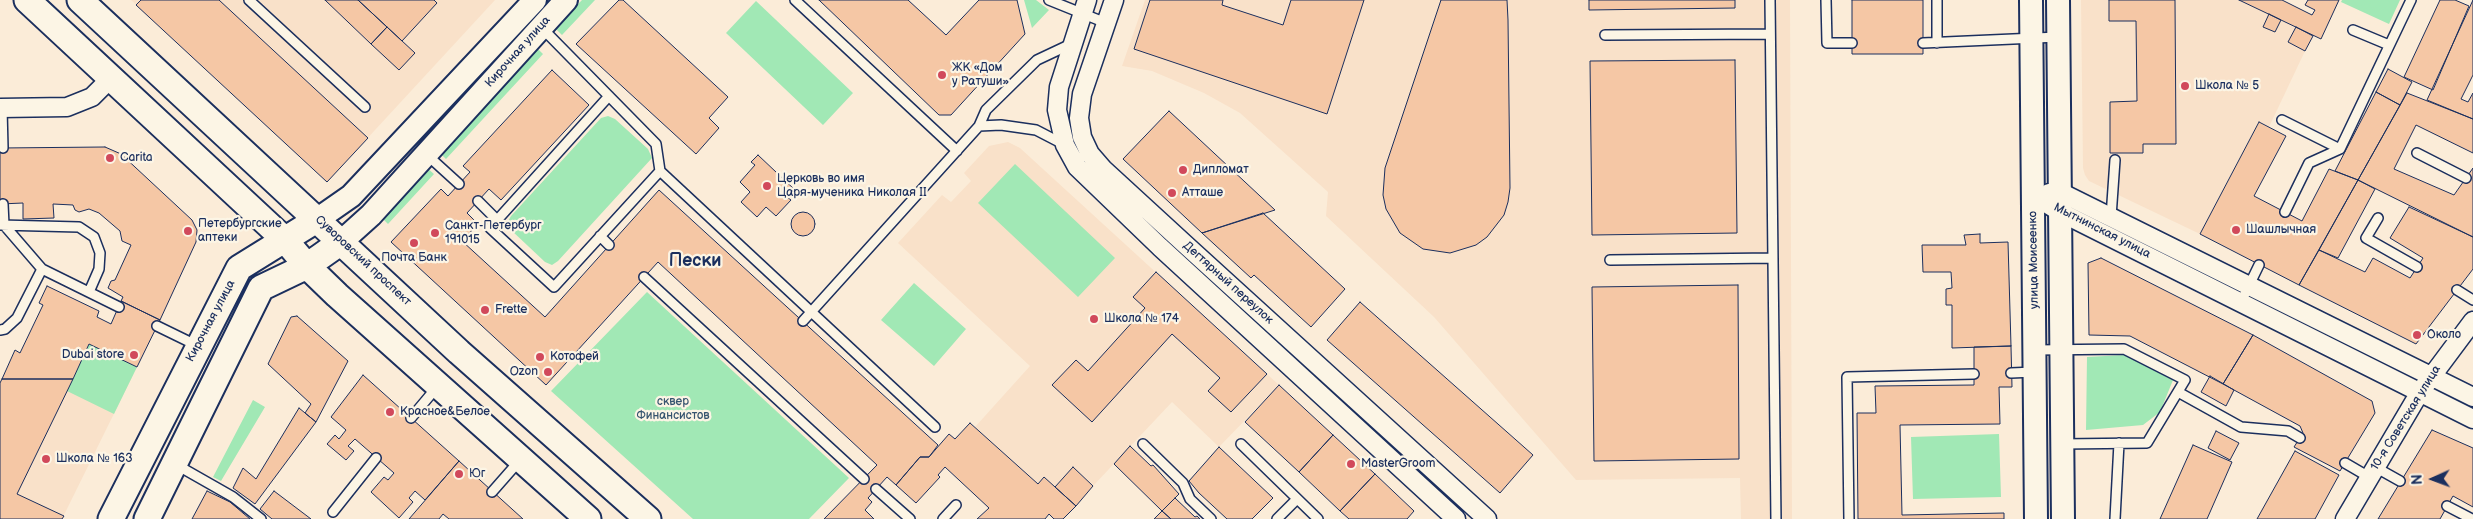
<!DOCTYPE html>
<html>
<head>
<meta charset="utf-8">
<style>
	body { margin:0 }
	#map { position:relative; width:2473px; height:519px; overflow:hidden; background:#fbecd8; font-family:"Balsamiq Sans",sans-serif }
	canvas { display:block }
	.north { position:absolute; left:2408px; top:454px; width:50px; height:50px; -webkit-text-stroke:4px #fcf5e5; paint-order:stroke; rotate:268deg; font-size:14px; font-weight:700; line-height:20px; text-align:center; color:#1b2f5e }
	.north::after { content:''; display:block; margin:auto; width:18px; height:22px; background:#1b2f5e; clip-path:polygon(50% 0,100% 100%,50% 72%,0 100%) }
</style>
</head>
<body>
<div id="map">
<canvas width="2473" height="519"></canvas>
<div class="north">N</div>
</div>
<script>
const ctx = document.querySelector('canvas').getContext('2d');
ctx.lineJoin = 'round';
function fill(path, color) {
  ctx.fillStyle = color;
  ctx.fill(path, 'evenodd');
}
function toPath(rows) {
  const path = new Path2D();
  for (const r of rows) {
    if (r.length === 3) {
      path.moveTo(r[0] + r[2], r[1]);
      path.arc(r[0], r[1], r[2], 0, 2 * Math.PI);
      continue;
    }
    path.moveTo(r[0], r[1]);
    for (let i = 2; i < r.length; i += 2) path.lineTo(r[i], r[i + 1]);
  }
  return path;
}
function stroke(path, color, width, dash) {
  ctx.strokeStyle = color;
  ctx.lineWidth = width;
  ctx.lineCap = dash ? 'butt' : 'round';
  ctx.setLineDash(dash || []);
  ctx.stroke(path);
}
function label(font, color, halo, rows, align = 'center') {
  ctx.font = font + ' "Balsamiq Sans",sans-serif';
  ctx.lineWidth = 4.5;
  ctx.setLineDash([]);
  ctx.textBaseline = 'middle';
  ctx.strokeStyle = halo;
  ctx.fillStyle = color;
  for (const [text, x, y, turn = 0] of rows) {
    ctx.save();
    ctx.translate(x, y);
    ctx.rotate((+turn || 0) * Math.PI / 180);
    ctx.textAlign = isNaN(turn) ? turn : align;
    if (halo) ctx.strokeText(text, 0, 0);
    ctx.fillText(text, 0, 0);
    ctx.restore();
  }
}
const built = toPath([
	[131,0,495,0,327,182],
	[1145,0,1790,0,1792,519,1741,519,1740,478,1576,480,1434,317,1326,216,1328,192,1240,113,1204,93,1152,71,1122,66],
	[2081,0,2239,0,2296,27,2288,42,2305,51,2269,127,2259,122,2200,234,2089,181,2085,175,2083,168],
	[1008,142,1020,148,1279,385,1219,447,1172,402,1093,486,1073,468,1055,487,1044,477,1038,484,975,427,1030,366,898,243,942,195,951,202,971,181,964,173,989,146],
	[89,344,137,367,62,519,0,519,0,378,73,379]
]);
const green = toPath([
	[582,0,595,0,562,35,555,28],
	[1024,0,1036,0,1049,10,1032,28],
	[2342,0,2400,0,2389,24,2341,2],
	[756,1,853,93,823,125,726,33],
	[537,48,543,54,446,159,439,152],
	[608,116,615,119,648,149,652,158,558,261,552,265,545,262,511,230,507,223,511,216,601,118],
	[1015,164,1115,258,1078,297,978,203],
	[426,167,434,174,388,224,380,216],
	[914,283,966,329,934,366,881,320],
	[647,292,849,478,809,519,693,519,551,391],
	[89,344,137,367,114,414,67,391],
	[2124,355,2173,380,2160,412,2143,425,2086,430,2087,357],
	[253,400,265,407,221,481,213,477],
	[1999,434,2001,497,1913,499,1911,437]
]);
const building = toPath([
	[141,0,219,0,368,138,327,182,136,5,141,0],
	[325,0,358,0,387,27,371,44,325,0],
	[358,0,434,0,437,3,402,41,358,0],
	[619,0,623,0,728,97,709,118,719,128,696,154,576,44,619,0],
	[819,0,908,0,946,35,979,0,1017,0,1025,34,951,115,939,115,819,0],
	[1150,0,1223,0,1222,5,1283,25,1291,0,1364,0,1327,114,1134,49,1150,0],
	[1441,0,1507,0,1508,20,1510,188,1508,202,1504,215,1487,237,1476,245,1450,253,1423,249,1400,233,1386,209,1383,195,1385,168,1441,0],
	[1589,0,1735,0,1735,8,1589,10,1589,0],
	[1852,0,1923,0,1923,54,1852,54,1852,0],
	[2109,0,2175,0,2176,144,2143,144,2143,153,2110,153,2110,102,2137,101,2136,21,2109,21,2109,0],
	[2239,0,2282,0,2312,15,2315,10,2305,5,2308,0,2339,0,2321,39,2239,0],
	[2440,0,2455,0,2469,6,2433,90,2404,77,2440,0],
	[2473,0,2473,75,2461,99,2468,102,2473,93,2473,119,2427,100,2473,0],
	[2269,14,2281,20,2275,32,2263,27,2269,14],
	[387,27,415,53,399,70,371,44,387,27],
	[2296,27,2313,36,2305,51,2288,42,2296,27],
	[1735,60,1737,233,1592,235,1590,61,1735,60],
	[2388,69,2412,82,2400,105,2376,92,2388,69],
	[552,70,589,105,501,200,489,189,467,213,478,224,462,241,545,317,659,190,938,445,929,457,920,457,896,485,887,477,868,498,872,502,865,510,874,519,824,519,877,465,658,262,546,385,391,242,441,189,448,196,470,172,463,166,552,70],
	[2376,92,2400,105,2358,180,2335,171,2376,92],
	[2407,93,2473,119,2473,153,2416,125,2394,169,2454,195,2473,168,2473,237,2358,180,2407,93],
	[1169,111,1275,210,1202,233,1123,159,1169,111],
	[2259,122,2286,136,2254,196,2302,221,2329,169,2358,180,2299,285,2200,234,2259,122],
	[105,147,121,154,192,220,197,230,196,242,160,320,121,301,123,297,108,288,111,281,115,280,131,245,122,241,120,231,99,213,89,209,79,212,75,210,73,205,53,204,54,218,23,219,23,203,0,204,0,148,105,147],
	[758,155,795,190,787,197,791,200,776,216,766,207,757,217,741,202,750,192,740,182,755,165,751,162,758,155],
	[2358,180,2375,189,2338,258,2319,250,2358,180],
	[2409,207,2473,237,2473,269,2416,344,2299,285,2319,250,2365,272,2373,258,2410,278,2423,258,2390,238,2409,207],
	[803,224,12],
	[1263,213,1345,289,1311,327,1254,275,1251,278,1202,233,1263,213],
	[1980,234,1980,243,2008,242,2011,346,1952,348,1952,305,1946,305,1946,289,1952,288,1951,272,1923,272,1922,245,1966,245,1964,235,1980,234],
	[2101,258,2253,335,2223,384,2130,336,2089,335,2088,263,2101,258],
	[1156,272,1267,374,1231,412,1208,391,1220,378,1172,334,1092,422,1052,385,1076,360,1088,371,1145,308,1133,297,1156,272],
	[1738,285,1739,459,1594,461,1592,287,1738,285],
	[47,286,99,311,97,317,111,324,121,301,160,320,137,367,89,344,73,379,2,379,15,350,20,353,43,305,39,303,47,286],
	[1360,302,1533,455,1500,493,1327,340,1360,302],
	[297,316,348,361,316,422,305,413,311,404,268,364,291,317,297,316],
	[2253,335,2372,401,2375,413,2340,471,2294,447,2303,433,2300,426,2223,384,2253,335],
	[2011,346,2012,387,1999,387,2000,424,1900,425,1902,515,2004,513,2004,519,1858,519,1857,413,1876,413,1875,386,1974,385,1974,347,2011,346],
	[363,375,459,461,425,500,415,491,409,498,413,502,399,518,371,492,384,477,388,480,394,473,355,439,348,446,354,451,346,460,327,444,335,435,339,439,346,430,331,417,363,375],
	[2210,376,2234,390,2226,406,2201,392,2210,376],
	[2,379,73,379,17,494,64,516,62,519,0,519,0,383,2,379],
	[1279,385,1333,435,1299,472,1245,422,1279,385],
	[299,408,316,422,255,504,233,488,243,468,256,479,299,408],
	[970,423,1038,484,1044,477,1076,506,1063,519,1054,519,1049,514,1045,519,977,519,989,508,945,467,938,475,940,477,916,503,896,485,920,457,929,457,949,434,955,439,970,423],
	[2432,430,2473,448,2473,507,2453,496,2440,519,2378,519,2432,430],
	[2216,431,2239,443,2230,460,2208,448,2216,431],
	[1333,435,1375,474,1340,511,1299,472,1333,435],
	[2193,445,2232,462,2207,519,2160,519,2193,445],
	[1130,446,1151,466,1153,465,1179,494,1162,511,1114,464,1130,446],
	[1219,447,1273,498,1252,519,1227,519,1199,493,1189,481,1219,447],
	[2295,451,2339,475,2315,519,2257,519,2295,451],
	[459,461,523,519,449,519,443,514,439,519,409,519,459,461],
	[1073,467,1093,486,1076,506,1055,487,1073,467],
	[1375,474,1414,511,1407,519,1349,519,1340,511,1375,474],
	[207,491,230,502,250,519,192,519,207,491],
	[274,491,311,519,272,519,260,509,274,491],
	[1175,498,1195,517,1197,516,1200,519,1171,519,1162,511,1175,498],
	[1162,511,1171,519,1154,519,1162,511]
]);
const service = toPath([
	[249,0,365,107],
	[795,0,957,151],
	[1049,0,1106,23],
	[1770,0,1776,519],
	[1826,0,1827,43,1852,43],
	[1937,0,1937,43],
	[541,27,656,144,660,171,935,427],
	[2353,30,2389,45],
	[1605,35,1770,34],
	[1923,43,2058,37],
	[609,96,490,228,554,287,660,171],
	[2,108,3,148],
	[2282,120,2340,149],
	[979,126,1001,125,1036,130,1065,145],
	[2417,153,2466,178],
	[426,154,459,184],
	[478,201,497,220],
	[2285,212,2309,163,2340,149,2411,0],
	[2111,217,2115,160],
	[2378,218,2366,238,2417,267],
	[0,225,79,227,94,237,100,253,99,269,89,292],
	[600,236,609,245],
	[1610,260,1773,258],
	[42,269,119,307],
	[644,277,864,479],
	[2457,290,2473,300],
	[2241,302,2259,265],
	[803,321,979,126,986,110,1037,60,1071,44],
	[157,326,198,346],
	[0,330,5,329,17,318,42,269,4,225,3,204],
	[2035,350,2124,349,2185,380,2147,443,2062,444],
	[2011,373,2034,372],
	[2178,392,2241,427,2288,431,2300,438],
	[411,418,437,387],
	[1143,444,1183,483,1190,499,1211,519],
	[1241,444,1318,519],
	[2345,463,2369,477],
	[175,464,233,497,261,519],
	[2375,467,2400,481],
	[876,489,910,519],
	[492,492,521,459],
	[2447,506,2472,519],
	[333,512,376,458],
	[943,519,956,505],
	[1277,519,1297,499],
	[1849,519,1847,377,1974,374],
	[2115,519,2119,443]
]);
const minor = toPath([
	[1087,0,1059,87,1057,110,1065,145,1077,167,1160,247,1456,519],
	[1114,0,1082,94,1079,118,1082,137,1090,154,1103,169,1188,247,1487,519],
	[0,108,67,107,92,97,111,78],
	[2049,193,2060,192,2473,397],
	[2033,195,2060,212,2473,419],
	[2345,519,2420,392,2473,321]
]);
const tertiary = toPath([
	[2031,0,2036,519],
	[2058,0,2063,519],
	[318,219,351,196,535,0],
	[341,242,371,215,566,0]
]);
const secondary = toPath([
	[27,0,285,240,307,266,337,295,588,519],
	[80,0,459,352,648,519],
	[111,519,239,268,318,219],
	[147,519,261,288,307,266,341,242]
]);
const markers = [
	[942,75,5,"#d1495b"],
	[2185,86,5,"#d1495b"],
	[110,158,5,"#d1495b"],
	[1183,170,5,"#d1495b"],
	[767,186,5,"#d1495b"],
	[1172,193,5,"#d1495b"],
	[2236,230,5,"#d1495b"],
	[188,231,5,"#d1495b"],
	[435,233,5,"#d1495b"],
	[414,243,5,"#d1495b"],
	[485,310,5,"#d1495b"],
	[1094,319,5,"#d1495b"],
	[2417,335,5,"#d1495b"],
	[134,355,5,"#d1495b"],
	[540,357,5,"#d1495b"],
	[548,372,5,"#d1495b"],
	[390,412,5,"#d1495b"],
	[46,459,5,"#d1495b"],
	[1351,464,5,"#d1495b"],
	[459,474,5,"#d1495b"]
];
const streetNames = [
	["Кирочная улица",518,52,-48],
	["Мытнинская улица",2102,231,27],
	["улица Моисеенко",2034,260,-91],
	["Суворовский проспект",363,261,43],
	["Дегтярный переулок",1228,283,42],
	["Кирочная улица",211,321,-62],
	["10-я Советская улица",2406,418,-58]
];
const poiNames = [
	["ЖК «Дом",952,68],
	["у Ратуши»",952,82],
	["Школа № 5",2195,86],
	["Carita",120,158],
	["Дипломат",1193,170],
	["Церковь во имя",777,179],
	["Царя-мученика Николая II",777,193],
	["Атташе",1182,193],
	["Петербургские",198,224],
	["аптеки",198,238],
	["Санкт-Петербург",445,226],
	["191015",445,240],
	["Шашлычная",2246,230],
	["Почта Банк",414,258,"center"],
	["Frette",495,310],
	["Школа № 174",1104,319],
	["Около",2427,335],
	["Dubai store",124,355,"right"],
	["Котофей",550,357],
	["Ozon",538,372,"right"],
	["Красное&Белое",400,412],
	["Школа № 163",56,459],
	["MasterGroom",1361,464],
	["Юг",469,474]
];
const parkNames = [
	["сквер",673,402],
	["Финансистов",673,416]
];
const districtNames = [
	["Пески",695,261]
];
fill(built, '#f9e1c9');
fill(green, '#a1e8b5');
fill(building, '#f5c7a5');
stroke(building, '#1b2f5e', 1);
stroke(service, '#1b2f5e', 12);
stroke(minor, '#1b2f5e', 21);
stroke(tertiary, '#1b2f5e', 26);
stroke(secondary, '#1b2f5e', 29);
stroke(service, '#fcf5e5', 9);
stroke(minor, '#fcf5e5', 18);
stroke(tertiary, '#fcf5e5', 22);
stroke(secondary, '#fcf5e5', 25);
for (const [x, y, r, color] of markers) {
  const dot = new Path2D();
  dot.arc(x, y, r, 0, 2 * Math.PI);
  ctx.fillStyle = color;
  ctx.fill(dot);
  stroke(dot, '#fcf5e5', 2);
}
label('12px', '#1b2f5e', '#fcf5e5', streetNames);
label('12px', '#1b2f5e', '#fcf5e5', poiNames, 'left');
label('12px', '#36546f', '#fcf5e5', parkNames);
label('bold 18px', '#1b2f5e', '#fcf5e5', districtNames);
</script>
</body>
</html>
